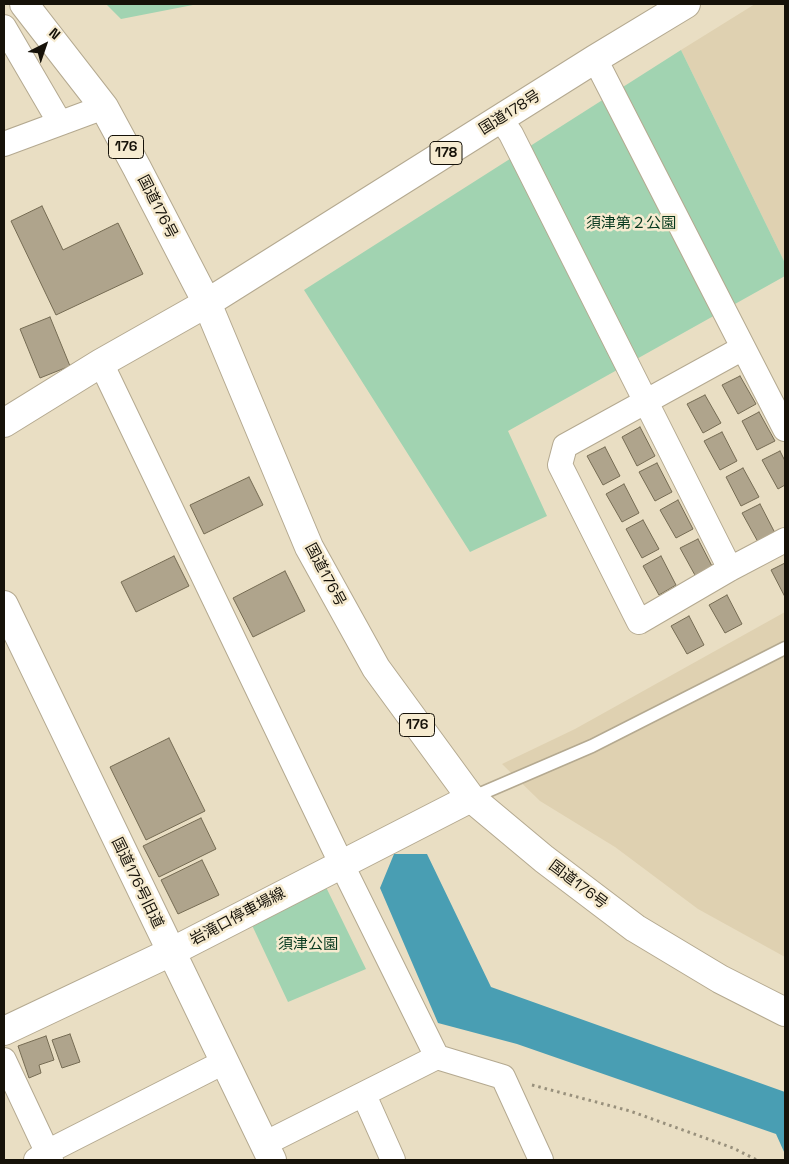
<!DOCTYPE html>
<html>
<head>
<meta charset="utf-8">
<style>
	body { margin:0 }
	#map { position:relative; width:789px; height:1164px; overflow:hidden; background:#e9dec3; font-family:"Space Grotesk",sans-serif }
	canvas { display:block }
	.frame { position:absolute; inset:0; border:5px solid #161209; pointer-events:none }
	.north { position:absolute; left:20px; top:20px; width:50px; height:50px; -webkit-text-stroke:4px #f6ebd0; paint-order:stroke; rotate:41deg; font-size:14px; font-weight:700; line-height:20px; text-align:center; color:#161209 }
	.north::after { content:''; display:block; margin:auto; width:18px; height:22px; background:#161209; clip-path:polygon(50% 0,100% 100%,50% 72%,0 100%) }
</style>
</head>
<body>
<div id="map">
<canvas width="789" height="1164"></canvas>
<div class="frame"></div>
<div class="north">N</div>
</div>
<script>
const ctx = document.querySelector('canvas').getContext('2d');
ctx.lineJoin = 'round';
function fill(path, color) {
  ctx.fillStyle = color;
  ctx.fill(path, 'evenodd');
}
function toPath(rows) {
  const path = new Path2D();
  for (const r of rows) {
    path.moveTo(r[0], r[1]);
    for (let i = 2; i < r.length; i += 2) path.lineTo(r[i], r[i + 1]);
  }
  return path;
}
function stroke(path, color, width, dash) {
  ctx.strokeStyle = color;
  ctx.lineWidth = width;
  ctx.lineCap = dash ? 'butt' : 'round';
  ctx.setLineDash(dash || []);
  ctx.stroke(path);
}
function label(font, color, halo, rows, align = 'center') {
  ctx.font = font + ' "Space Grotesk","Noto Sans JP",sans-serif';
  ctx.lineWidth = 5;
  ctx.setLineDash([]);
  ctx.textBaseline = 'middle';
  ctx.strokeStyle = halo;
  ctx.fillStyle = color;
  for (const [text, x, y, turn = 0] of rows) {
    ctx.save();
    ctx.translate(x, y);
    ctx.rotate((+turn || 0) * Math.PI / 180);
    ctx.textAlign = isNaN(turn) ? turn : align;
    if (halo) ctx.strokeText(text, 0, 0);
    ctx.fillText(text, 0, 0);
    ctx.restore();
  }
}
const built = toPath([
	[755,4,785,4,785,263,681,50],
	[785,612,785,957,698,909,615,847,540,801,502,764,575,729]
]);
const green = toPath([
	[106,4,198,4,121,19],
	[681,50,785,263,785,276,508,431,547,516,470,552,304,290],
	[323,881,366,969,288,1002,250,921]
]);
const water = toPath([
	[394,854,427,854,491,987,785,1092,785,1154,776,1134,517,1044,438,1023,380,888]
]);
const building = toPath([
	[42,206,63,250,118,223,143,274,56,315,11,221,42,206],
	[50,317,70,366,40,378,20,329,50,317],
	[740,376,756,404,738,414,722,385,740,376],
	[705,395,721,423,703,433,687,404,705,395],
	[759,412,775,441,757,450,742,421,759,412],
	[640,427,655,456,637,466,622,437,640,427],
	[722,432,737,461,720,470,704,441,722,432],
	[605,447,620,476,603,485,587,456,605,447],
	[780,451,785,461,785,485,778,489,762,460,780,451],
	[657,463,672,492,655,501,639,472,657,463],
	[743,468,759,497,741,506,726,477,743,468],
	[249,477,263,505,204,534,190,505,249,477],
	[624,484,639,513,622,522,606,494,624,484],
	[678,500,693,529,676,538,660,510,678,500],
	[760,504,775,533,758,542,742,513,760,504],
	[643,520,659,549,642,558,626,529,643,520],
	[698,539,713,568,696,577,680,548,698,539],
	[174,556,189,586,136,612,121,582,174,556],
	[661,556,676,585,659,595,643,566,661,556],
	[785,563,785,597,771,570,785,563],
	[285,571,305,611,253,637,233,598,285,571],
	[727,595,742,624,725,633,709,605,727,595],
	[689,616,704,645,687,654,671,626,689,616],
	[169,738,205,811,146,840,110,767,169,738],
	[201,818,216,849,159,877,143,846,201,818],
	[202,860,219,895,178,914,161,880,202,860],
	[70,1034,80,1062,62,1068,52,1040,70,1034],
	[46,1036,54,1060,39,1065,41,1073,29,1078,18,1046,46,1036]
]);
const path = toPath([
	[532,1085,630,1111,733,1148,757,1160]
]);
const lane = toPath([
	[471,798,592,746,785,648]
]);
const street = toPath([
	[4,27,60,123],
	[595,59,785,429],
	[500,118,511,134,646,402,730,569],
	[4,144,104,107],
	[743,348,565,446,560,465,639,622,730,569,785,540],
	[101,363,341,863,437,1057],
	[4,1060,51,1160],
	[364,1095,393,1160],
	[264,1144,437,1057,503,1077,541,1160],
	[36,1160,47,1152,224,1062]
]);
const secondary = toPath([
	[4,423,101,363,207,303],
	[4,605,272,1160],
	[4,1031,171,952,471,798]
]);
const highway = toPath([
	[24,4,104,107,137,168,207,303,309,547,376,668,471,798,544,859,635,928,720,979,785,1012],
	[207,303,595,59,686,4]
]);
const shields = [
	[126,147,35],
	[446,153,32],
	[417,725,35]
];
const shieldNames = [
	["176",126,147],
	["178",446,153],
	["176",417,725]
];
const streetNames = [
	["国道178号",510,113,-32],
	["国道176号",157,207,63],
	["国道176号",325,575,62],
	["国道176号旧道",137,883,64],
	["国道176号",578,885,37],
	["岩滝口停車場線",238,917,-28]
];
const parkNames = [
	["須津第２公園",631,224],
	["須津公園",308,945]
];
fill(built, '#dfd1b1');
fill(green, '#a1d3b1');
fill(water, '#499eb3');
fill(building, '#afa48c');
stroke(building, '#756b53', 1);
stroke(lane, '#b4a990', 15);
stroke(street, '#b4a990', 26);
stroke(secondary, '#b4a990', 30);
stroke(highway, '#b4a990', 30);
stroke(path, '#98907c', 3, [2.5, 4]);
stroke(lane, '#fff', 12);
stroke(street, '#fff', 24);
stroke(secondary, '#fff', 28);
stroke(highway, '#fff', 28);
for (const [x, y, w] of shields) {
  const box = new Path2D();
  box.roundRect(x - w / 2, y - 11.5, w, 23, 4);
  ctx.fillStyle = '#f6ebd0';
  ctx.fill(box);
  stroke(box, '#161209', 1);
}
label('bold 14px', '#161209', null, shieldNames);
label('15px', '#161209', '#f6ebd0', streetNames);
label('15px', '#07391e', '#f6ebd0', parkNames);
</script>
</body>
</html>
